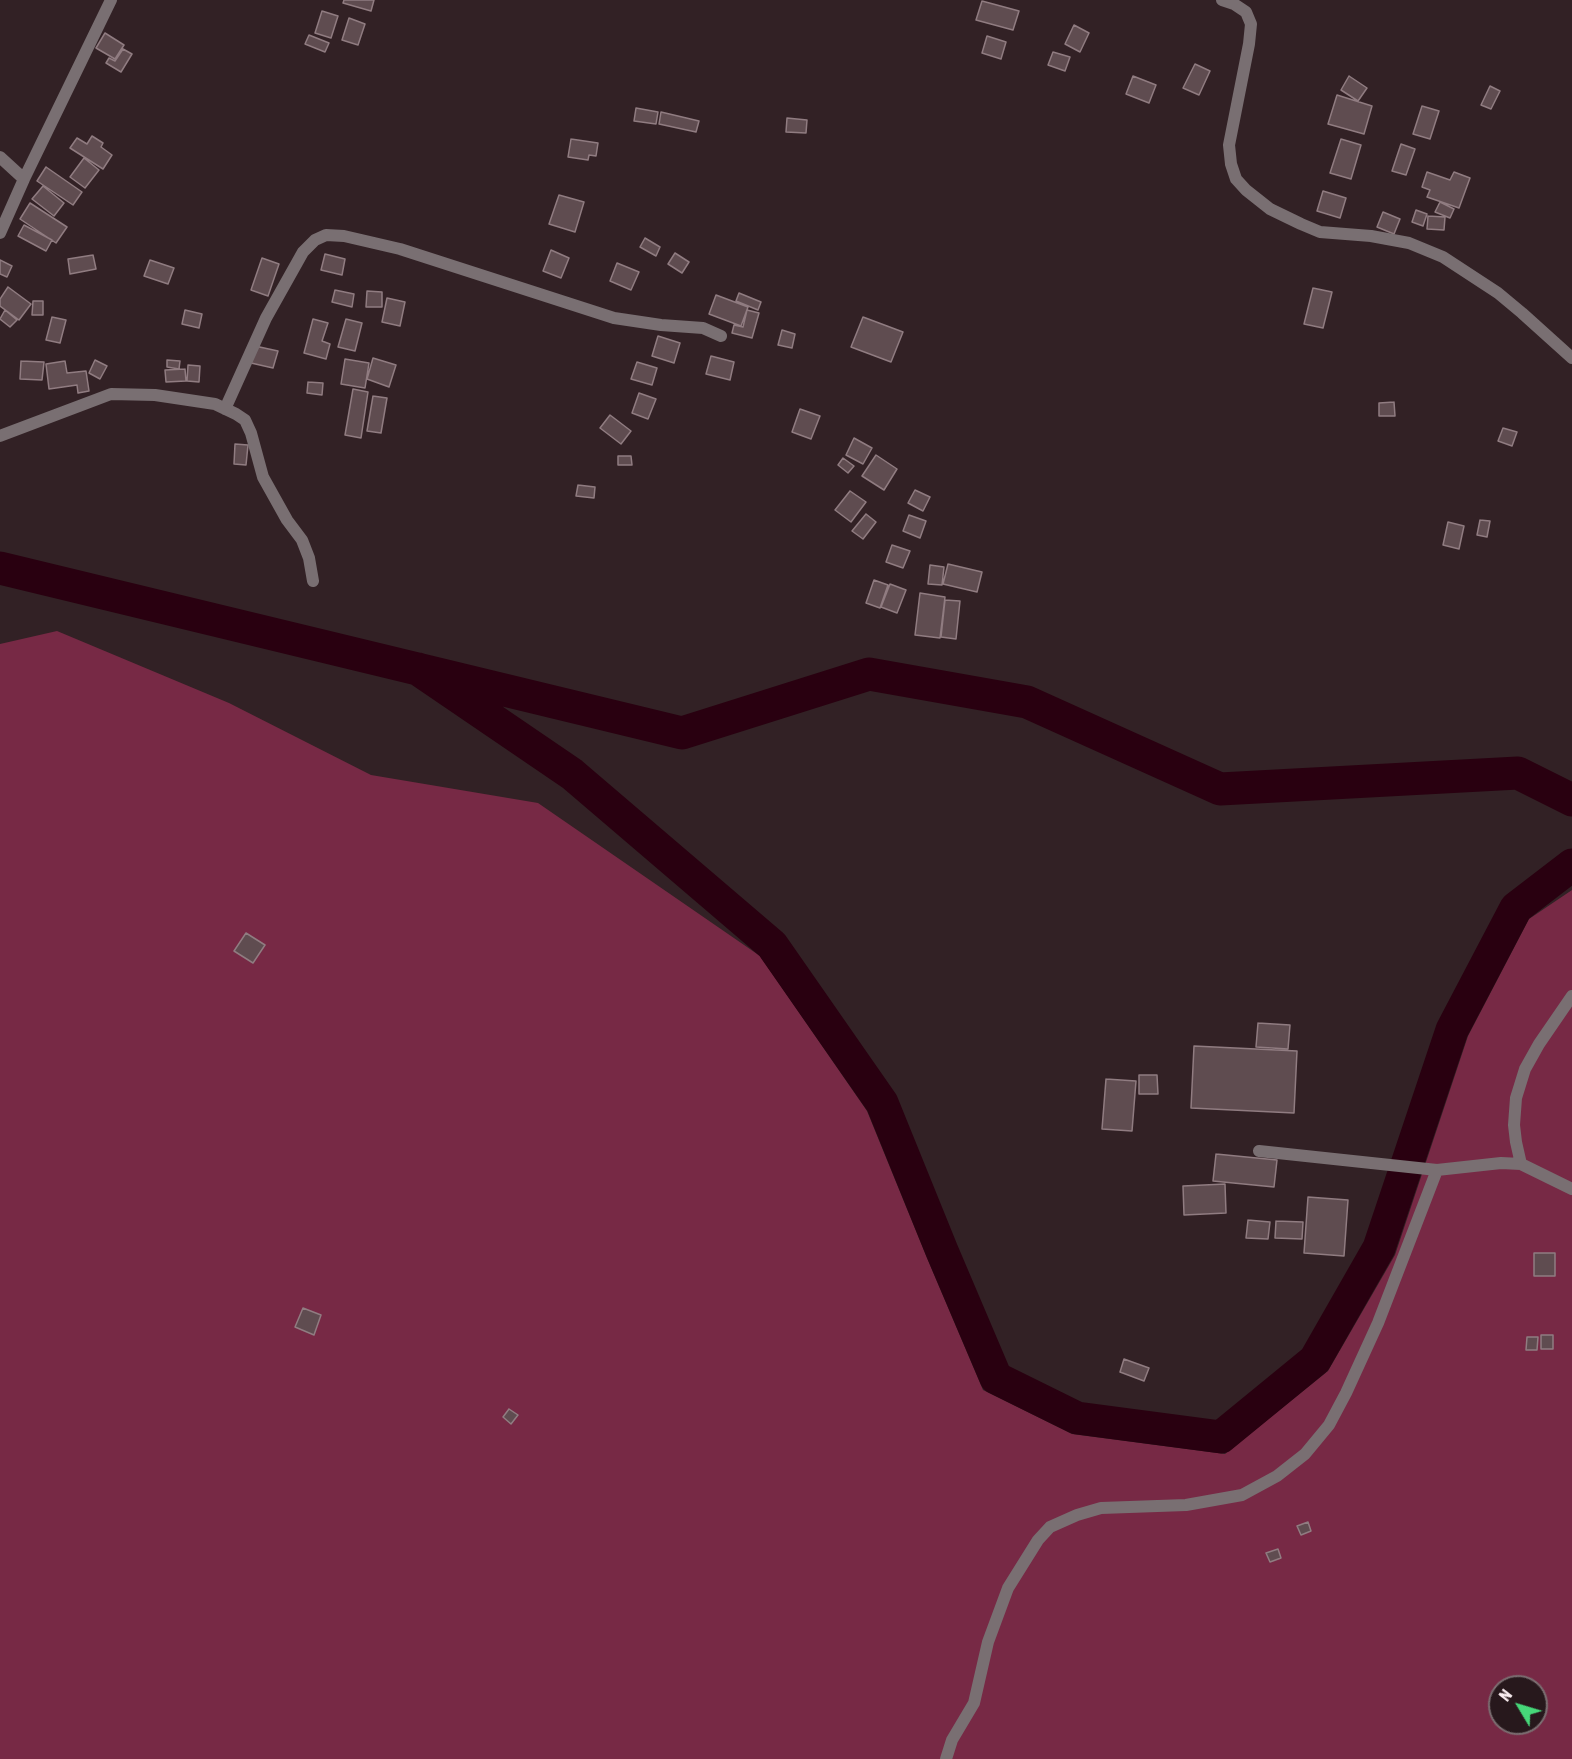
<!DOCTYPE html>
<html>
<head>
<meta charset="utf-8">
<style>
	body { margin:0 }
	#map { position:relative; width:1572px; height:1759px; overflow:hidden; background:#322125; font-family:"Asap Condensed",sans-serif }
	canvas { display:block }
	.north { position:absolute; left:1488px; top:1675px; width:60px; height:60px; box-sizing:border-box; background:#27181c; border:2px solid #7b6e71; border-radius:50%; rotate:308deg; font-size:16px; font-weight:700; line-height:24px; text-align:center; color:#faeef1 }
	.north::after { content:''; display:block; margin:auto; width:21px; height:27px; background:#46d779; clip-path:polygon(50% 0,100% 100%,50% 72%,0 100%) }
</style>
</head>
<body>
<div id="map">
<canvas width="1572" height="1759"></canvas>
<div class="north">N</div>
</div>
<script>
const ctx = document.querySelector('canvas').getContext('2d');
ctx.lineJoin = 'round';
function fill(path, color) {
  ctx.fillStyle = color;
  ctx.fill(path, 'evenodd');
}
function toPath(rows) {
  const path = new Path2D();
  for (const r of rows) {
    path.moveTo(r[0], r[1]);
    for (let i = 2; i < r.length; i += 2) path.lineTo(r[i], r[i + 1]);
  }
  return path;
}
function stroke(path, color, width, dash) {
  ctx.strokeStyle = color;
  ctx.lineWidth = width;
  ctx.lineCap = dash ? 'butt' : 'round';
  ctx.setLineDash(dash || []);
  ctx.stroke(path);
}
const green = toPath([
	[57,631,229,703,371,775,538,803,760,956,867,1111,927,1258,983,1390,1072,1434,1225,1454,1328,1371,1395,1255,1468,1036,1529,919,1572,890,1572,1759,0,1759,0,644],
	[1500,1687,1536,1687,1536,1723,1500,1723]
]);
const river = toPath([
	[0,568,682,733,869,674,1027,702,1220,789,1518,773,1572,800],
	[418,669,572,774,772,945,882,1103,942,1251,996,1378,1077,1418,1221,1437,1315,1360,1379,1248,1452,1030,1516,908,1572,865]
]);
const building = toPath([
	[344,0,374,0,371,11,343,3,344,0],
	[982,1,1019,11,1013,30,976,20,982,1],
	[322,11,338,16,331,38,315,33,322,11],
	[349,18,365,24,358,45,342,40,349,18],
	[1074,25,1089,33,1080,52,1065,44,1074,25],
	[105,33,124,45,115,59,96,48,105,33],
	[309,35,329,43,325,52,305,44,309,35],
	[987,36,1006,42,1001,59,982,53,987,36],
	[123,49,132,54,121,72,106,63,109,58,115,61,123,49],
	[1053,52,1070,57,1065,71,1048,65,1053,52],
	[1195,64,1210,71,1199,95,1183,88,1195,64],
	[1133,76,1156,85,1149,103,1126,94,1133,76],
	[1349,76,1367,88,1358,101,1341,90,1349,76],
	[1490,86,1500,91,1491,109,1481,105,1490,86],
	[1337,95,1372,106,1364,134,1328,124,1337,95],
	[1422,106,1439,111,1430,139,1413,134,1422,106],
	[636,108,658,112,656,124,634,121,636,108],
	[661,112,699,121,696,132,659,124,661,112],
	[787,118,807,120,806,133,786,132,787,118],
	[92,136,103,143,101,147,112,155,103,169,70,148,77,138,87,144,92,136],
	[571,139,598,143,596,156,589,155,588,160,568,157,571,139],
	[1341,139,1361,145,1351,179,1330,173,1341,139],
	[1401,144,1415,149,1406,175,1392,171,1401,144],
	[84,158,99,170,85,188,70,177,84,158],
	[46,167,82,192,73,205,37,181,46,167],
	[1427,172,1450,180,1454,172,1470,178,1459,208,1427,197,1430,190,1422,187,1427,172],
	[43,186,64,203,54,216,32,199,43,186],
	[1323,191,1346,198,1340,218,1317,211,1323,191],
	[559,195,584,202,575,232,549,224,559,195],
	[1440,202,1454,209,1450,218,1435,212,1440,202],
	[30,203,67,227,56,243,20,219,30,203],
	[1416,210,1427,214,1423,226,1412,222,1416,210],
	[1383,212,1400,219,1394,234,1377,227,1383,212],
	[1428,216,1445,217,1444,230,1427,229,1428,216],
	[24,225,52,240,46,251,18,236,24,225],
	[645,238,660,247,656,256,640,247,645,238],
	[551,250,569,258,561,278,543,271,551,250],
	[675,253,689,262,682,273,668,264,675,253],
	[325,254,345,259,342,275,321,270,325,254],
	[93,255,96,269,70,274,68,259,93,255],
	[262,258,279,264,268,296,251,290,262,258],
	[0,260,12,266,7,277,0,274,0,260],
	[150,260,174,268,168,284,144,276,150,260],
	[617,263,639,272,631,290,610,281,617,263],
	[8,287,31,304,19,320,0,306,0,299,8,287],
	[1313,288,1332,292,1323,328,1304,324,1313,288],
	[335,290,354,294,352,307,332,302,335,290],
	[367,291,382,292,382,307,366,307,367,291],
	[739,293,761,302,758,310,736,301,739,293],
	[716,295,748,307,741,326,709,314,716,295],
	[387,298,405,302,400,326,382,322,387,298],
	[33,301,43,301,43,315,32,315,33,301],
	[5,310,17,320,10,327,0,319,5,310],
	[185,310,202,314,199,328,182,324,185,310],
	[747,310,759,313,752,338,732,333,734,325,743,327,747,310],
	[52,317,66,320,60,343,46,340,52,317],
	[863,317,903,332,891,362,851,347,863,317],
	[313,319,328,323,322,341,330,344,326,359,304,353,313,319],
	[346,319,362,323,355,351,338,347,346,319],
	[782,330,795,334,792,348,778,345,782,330],
	[658,336,680,343,674,363,652,356,658,336],
	[255,346,278,351,273,368,251,363,255,346],
	[711,356,734,362,730,380,706,374,711,356],
	[373,358,396,365,389,387,367,379,373,358],
	[345,359,369,363,365,388,341,384,345,359],
	[95,360,107,366,100,379,89,373,95,360],
	[167,360,180,361,179,369,167,367,167,360],
	[21,361,44,362,42,380,20,379,21,361],
	[65,361,67,373,86,371,89,391,78,393,77,385,49,389,46,364,65,361],
	[637,362,657,368,652,385,631,379,637,362],
	[188,365,200,366,199,382,187,381,188,365],
	[185,369,186,381,166,382,165,370,185,369],
	[308,382,323,383,322,395,307,393,308,382],
	[353,389,368,392,361,438,345,435,353,389],
	[639,393,656,399,648,419,632,413,639,393],
	[373,396,387,398,381,433,367,431,373,396],
	[1394,402,1395,416,1379,416,1379,403,1394,402],
	[800,409,820,416,811,439,792,432,800,409],
	[610,415,631,431,621,444,600,428,610,415],
	[1503,428,1517,432,1512,446,1498,441,1503,428],
	[854,438,872,448,863,464,846,455,854,438],
	[235,444,248,445,246,465,234,464,235,444],
	[876,455,897,469,884,490,862,476,876,455],
	[618,456,631,456,632,465,618,465,618,456],
	[843,458,854,466,848,473,838,465,843,458],
	[578,485,595,487,594,498,576,496,578,485],
	[915,490,930,497,923,511,908,503,915,490],
	[850,491,866,502,851,522,835,510,850,491],
	[866,514,876,522,863,539,852,531,866,514],
	[909,515,926,521,920,538,903,531,909,515],
	[1480,520,1490,521,1487,537,1477,535,1480,520],
	[1448,522,1464,526,1459,549,1443,545,1448,522],
	[892,545,910,551,903,568,886,562,892,545],
	[948,564,982,572,977,592,943,584,948,564],
	[930,565,944,567,942,585,928,584,930,565],
	[874,580,888,585,880,608,866,603,874,580],
	[890,584,906,590,897,613,881,607,890,584],
	[920,593,945,597,940,638,915,635,920,593],
	[945,600,960,601,956,639,941,637,945,600],
	[246,933,265,945,253,963,234,951,246,933],
	[1258,1023,1290,1025,1288,1049,1256,1047,1258,1023],
	[1194,1046,1297,1051,1294,1113,1191,1108,1194,1046],
	[1139,1075,1157,1075,1158,1094,1139,1094,1139,1075],
	[1106,1079,1136,1081,1132,1131,1102,1129,1106,1079],
	[1216,1154,1277,1160,1274,1187,1213,1181,1216,1154],
	[1225,1184,1226,1213,1184,1215,1183,1186,1225,1184],
	[1308,1197,1348,1200,1344,1256,1304,1253,1308,1197],
	[1248,1220,1270,1222,1268,1239,1246,1238,1248,1220],
	[1276,1221,1303,1222,1302,1239,1275,1238,1276,1221],
	[1534,1253,1555,1253,1555,1276,1534,1276,1534,1253],
	[303,1308,321,1315,314,1335,295,1327,303,1308],
	[1541,1335,1553,1335,1553,1349,1541,1349,1541,1335],
	[1527,1337,1538,1337,1537,1350,1526,1350,1527,1337],
	[1124,1359,1149,1368,1144,1381,1120,1372,1124,1359],
	[509,1409,518,1415,511,1424,503,1417,509,1409],
	[1308,1522,1311,1531,1301,1535,1297,1526,1308,1522],
	[1278,1549,1281,1558,1270,1562,1266,1553,1278,1549]
]);
const street = toPath([
	[1222,0,1234,4,1246,12,1251,24,1249,44,1229,145,1231,164,1236,179,1246,190,1270,209,1301,224,1320,232,1371,236,1409,243,1443,257,1498,293,1522,313,1572,358],
	[0,157,24,179],
	[0,233,24,179,111,0],
	[225,409,266,318,303,252,315,240,326,235,344,236,400,249,614,318,661,325,703,328,721,336],
	[0,436,111,394,155,395,215,404,236,414,245,420,251,433,263,477,287,520,302,540,309,558,313,581],
	[1259,1151,1437,1170,1501,1163,1521,1164,1572,1189],
	[1521,1164,1516,1142,1514,1125,1516,1098,1525,1069,1539,1044,1572,996],
	[946,1759,952,1740,974,1703,988,1642,1008,1588,1038,1540,1050,1527,1077,1515,1101,1508,1186,1505,1242,1495,1277,1476,1305,1454,1329,1425,1346,1393,1378,1323,1437,1170]
]);
fill(green, '#772945');
stroke(river, '#290010', 33);
fill(building, '#5f4c50');
stroke(building, '#907c81', 1.5);
stroke(street, '#796f72', 12);
</script>
</body>
</html>
